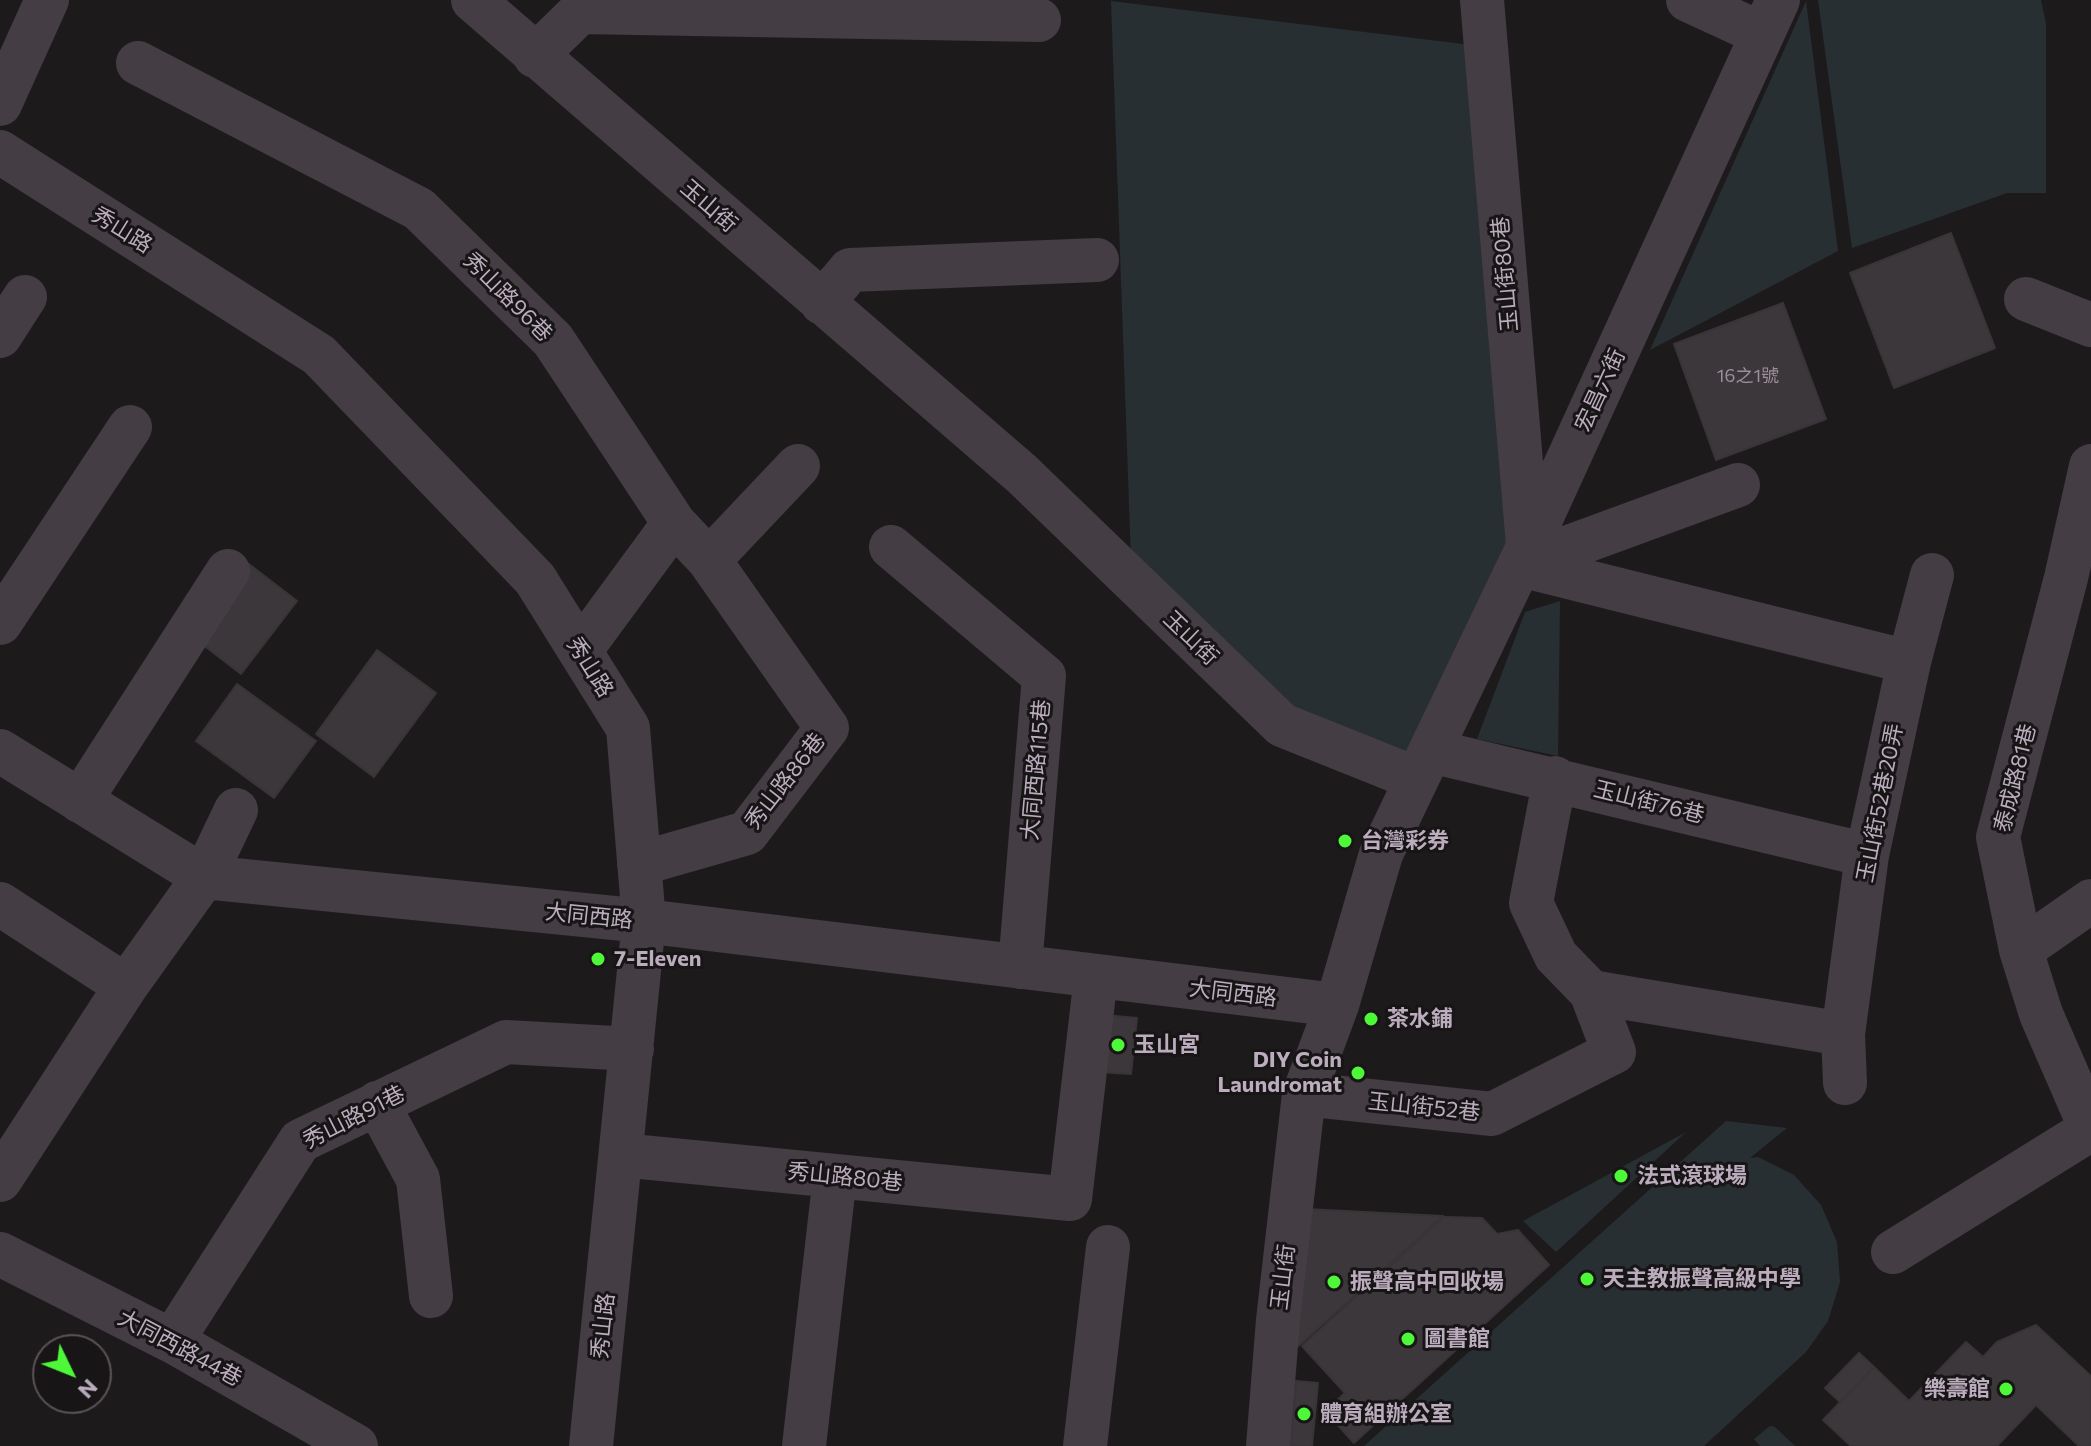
<!DOCTYPE html>
<html>
<head>
<meta charset="utf-8">
<style>
	body { margin:0 }
	#map { position:relative; width:2091px; height:1446px; overflow:hidden; background:#1d1a1c; font-family:Commissioner,sans-serif }
	canvas { display:block }
	.north { position:absolute; left:32px; top:1334px; width:80px; height:80px; box-sizing:border-box; background:#181517; border:2px solid #595259; border-radius:50%; rotate:133deg; font-size:22px; font-weight:700; line-height:32px; text-align:center; color:#bbadbd }
	.north::after { content:''; display:block; margin:auto; width:28px; height:36px; background:#4cf837; clip-path:polygon(50% 0,100% 100%,50% 72%,0 100%) }
</style>
</head>
<body>
<div id="map">
<canvas width="2091" height="1446"></canvas>
<div class="north">N</div>
</div>
<script>
const ctx = document.querySelector('canvas').getContext('2d');
ctx.lineJoin = 'round';
function fill(path, color) {
  ctx.fillStyle = color;
  ctx.fill(path, 'evenodd');
}
function toPath(rows) {
  const path = new Path2D();
  for (const r of rows) {
    path.moveTo(r[0], r[1]);
    for (let i = 2; i < r.length; i += 2) path.lineTo(r[i], r[i + 1]);
  }
  return path;
}
function stroke(path, color, width, dash) {
  ctx.strokeStyle = color;
  ctx.lineWidth = width;
  ctx.lineCap = dash ? 'butt' : 'round';
  ctx.setLineDash(dash || []);
  ctx.stroke(path);
}
function label(font, color, halo, rows, align = 'center') {
  ctx.font = font + ' Commissioner,"Noto Sans TC",sans-serif';
  ctx.lineWidth = 6;
  ctx.setLineDash([]);
  ctx.textBaseline = 'middle';
  ctx.strokeStyle = halo;
  ctx.fillStyle = color;
  for (const [text, x, y, turn = 0] of rows) {
    ctx.save();
    ctx.translate(x, y);
    ctx.rotate((+turn || 0) * Math.PI / 180);
    ctx.textAlign = isNaN(turn) ? turn : align;
    if (halo) ctx.strokeText(text, 0, 0);
    ctx.fillText(text, 0, 0);
    ctx.restore();
  }
}
const green = toPath([
	[1818,0,2041,0,2046,24,2046,193,2007,193,1852,248],
	[1111,1,1471,45,1514,539,1406,758,1282,701,1131,560],
	[1806,1,1838,251,1650,350],
	[1560,601,1558,756,1477,739,1525,612],
	[1726,1121,1787,1128,1750,1158,1758,1157,1794,1175,1821,1205,1837,1242,1840,1282,1828,1321,1806,1352,1704,1446,1364,1446],
	[1686,1132,1556,1252,1523,1221],
	[1770,1426,1775,1427,1795,1446,1760,1446,1754,1439]
]);
const building = toPath([
	[1951,233,1995,348,1894,388,1850,273,1951,233],
	[1783,303,1826,419,1716,460,1674,344,1783,303],
	[245,561,297,601,241,674,189,634,245,561],
	[377,650,436,693,374,777,316,734,377,650],
	[237,684,316,741,274,798,196,741,237,684],
	[1105,1015,1137,1018,1131,1074,1098,1072,1105,1015],
	[1306,1209,1443,1216,1296,1348,1306,1209],
	[1444,1217,1482,1218,1497,1234,1518,1230,1549,1265,1354,1443,1325,1411,1345,1393,1302,1346,1444,1217],
	[2036,1325,2091,1376,2091,1446,2079,1446,2036,1405,1997,1446,1851,1446,1823,1420,1874,1367,1909,1401,1966,1342,1983,1357,1997,1342,2036,1325],
	[1859,1353,1874,1367,1840,1402,1825,1388,1859,1353],
	[1296,1381,1318,1383,1312,1446,1290,1446,1296,1381]
]);
const minor = toPath([
	[473,0,1022,474,1282,725,1417,779],
	[1482,0,1528,545],
	[1688,0,1762,34],
	[535,56,580,12,1039,20],
	[138,63,419,209,553,340,674,523,580,651],
	[0,104,47,0],
	[0,152,319,355,535,579,628,728,644,921,591,1446],
	[2026,299,2091,325],
	[822,303,850,270,1097,260],
	[0,336,25,297],
	[2091,466,2066,578,1998,837,2021,950,2041,1014,2091,1129],
	[891,547,1044,676,1020,967],
	[709,560,798,466],
	[1520,565,1909,662],
	[1520,565,1738,485],
	[0,623,130,427],
	[0,751,204,877,644,921,1337,1005],
	[1431,751,1867,855],
	[80,801,228,571],
	[639,864,747,833,827,728,709,560,674,523],
	[0,904,126,986],
	[2021,950,2091,901],
	[1591,992,1843,1034],
	[1845,1083,1843,1034,1867,855,1909,662,1932,575],
	[1304,1094,1492,1114,1614,1052,1591,992,1556,956,1531,903,1555,778],
	[377,1103,418,1179,431,1296],
	[621,1155,1070,1199,1096,976],
	[0,1180,126,986,204,877,236,810],
	[1893,1252,2091,1129],
	[0,1254,172,1341,356,1446],
	[172,1341,300,1141,506,1042,632,1049],
	[804,1446,835,1176],
	[1085,1446,1108,1247],
	[1268,1446,1278,1320,1304,1094,1337,1005,1381,854,1528,547,1778,0]
]);
const markers = [
	[1345,841,8,"#4cf837"],
	[598,959,8,"#4cf837"],
	[1371,1019,8,"#4cf837"],
	[1118,1045,8,"#4cf837"],
	[1358,1073,8,"#4cf837"],
	[1621,1176,8,"#4cf837"],
	[1587,1279,8,"#4cf837"],
	[1334,1282,8,"#4cf837"],
	[1408,1339,8,"#4cf837"],
	[2006,1389,8,"#4cf837"],
	[1304,1414,8,"#4cf837"]
];
const numberNames = [
	["16之1號",1748,376]
];
const streetNames = [
	["玉山街",709,206,41],
	["秀山路",122,230,32],
	["玉山街80巷",1505,274,-95],
	["秀山路96巷",508,297,45],
	["宏昌六街",1600,390,-65],
	["玉山街",1191,638,44],
	["秀山路",590,667,58],
	["大同西路115巷",1036,770,-85],
	["泰成路81巷",2015,778,-76],
	["秀山路86巷",785,781,-52],
	["玉山街76巷",1649,802,14],
	["玉山街52巷20弄",1880,803,-79],
	["大同西路",589,916,6],
	["大同西路",1233,993,7],
	["玉山街52巷",1424,1107,6],
	["秀山路91巷",354,1117,-27],
	["秀山路80巷",845,1177,6],
	["玉山街",1283,1277,-83],
	["秀山路",603,1326,-84],
	["大同西路44巷",180,1348,28]
];
const poiNames = [
	["台灣彩券",1361,841],
	["7-Eleven",614,959],
	["茶水鋪",1387,1019],
	["玉山宮",1134,1045],
	["DIY Coin",1342,1060,"right"],
	["Laundromat",1342,1085,"right"],
	["法式滾球場",1637,1176],
	["天主教振聲高級中學",1603,1279],
	["振聲高中回收場",1350,1282],
	["圖書館",1424,1339],
	["樂壽館",1990,1389,"right"],
	["體育組辦公室",1320,1414]
];
fill(green, '#282f32');
fill(building, '#3c373b');
stroke(building, '#393438', 2);
stroke(minor, '#443d44', 44);
for (const [x, y, r, color] of markers) {
  const dot = new Path2D();
  dot.arc(x, y, r, 0, 2 * Math.PI);
  ctx.fillStyle = color;
  ctx.fill(dot);
  stroke(dot, '#181517', 3);
}
label('18px', '#9b909c', null, numberNames);
label('22px', '#bbadbd', '#181517', streetNames);
label('bold 22px', '#bbadbd', '#181517', poiNames, 'left');
</script>
</body>
</html>
